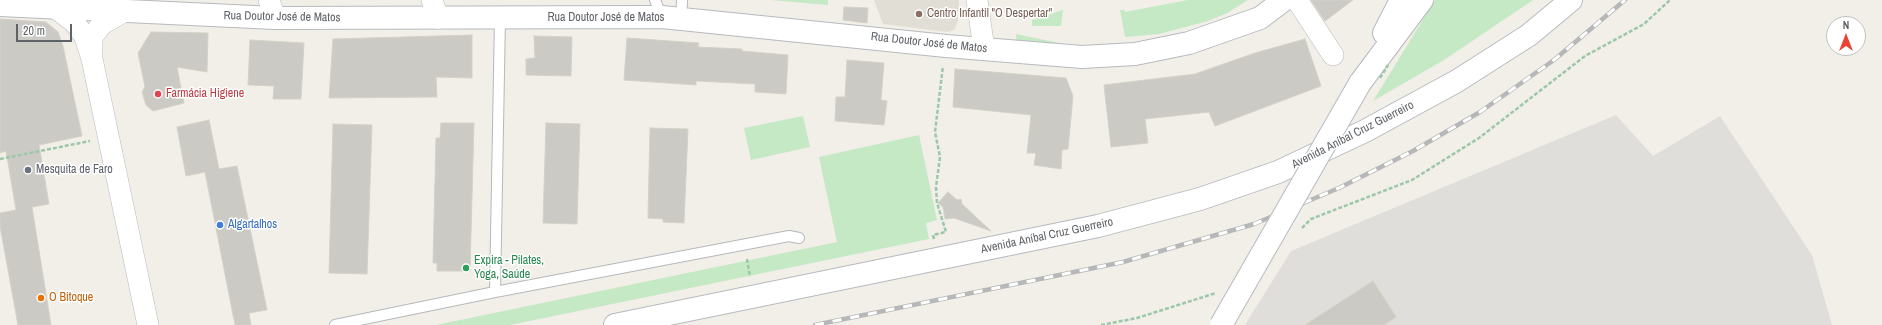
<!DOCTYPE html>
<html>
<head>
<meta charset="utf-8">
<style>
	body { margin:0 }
	#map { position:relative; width:1882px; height:325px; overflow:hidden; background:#f1efe8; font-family:"Archivo Narrow",sans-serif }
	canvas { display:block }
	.north { position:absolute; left:1826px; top:16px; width:40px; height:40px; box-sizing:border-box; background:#fff; border:1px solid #bfc1c3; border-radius:50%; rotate:0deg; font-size:11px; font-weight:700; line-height:16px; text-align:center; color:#5f6368 }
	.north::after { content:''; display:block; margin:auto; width:14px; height:18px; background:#ea4335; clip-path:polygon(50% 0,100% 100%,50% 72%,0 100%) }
	.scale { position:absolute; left:16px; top:24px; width:56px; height:18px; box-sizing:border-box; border:2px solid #5f6368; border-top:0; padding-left:5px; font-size:12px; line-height:14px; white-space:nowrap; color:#5f6368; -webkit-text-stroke:3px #fff; paint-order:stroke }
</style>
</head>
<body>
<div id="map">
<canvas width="1882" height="325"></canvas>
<div class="north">N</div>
<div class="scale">20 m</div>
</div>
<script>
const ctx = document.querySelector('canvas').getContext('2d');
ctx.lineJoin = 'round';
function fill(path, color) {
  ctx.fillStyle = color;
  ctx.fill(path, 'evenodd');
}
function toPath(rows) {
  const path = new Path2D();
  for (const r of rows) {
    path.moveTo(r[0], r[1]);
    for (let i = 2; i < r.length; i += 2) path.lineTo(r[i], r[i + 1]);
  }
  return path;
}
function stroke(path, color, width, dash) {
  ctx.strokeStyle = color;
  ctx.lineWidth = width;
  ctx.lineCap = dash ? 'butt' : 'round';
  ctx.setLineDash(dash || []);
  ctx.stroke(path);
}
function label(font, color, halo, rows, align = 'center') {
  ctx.font = font + ' "Archivo Narrow",sans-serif';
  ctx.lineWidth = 3;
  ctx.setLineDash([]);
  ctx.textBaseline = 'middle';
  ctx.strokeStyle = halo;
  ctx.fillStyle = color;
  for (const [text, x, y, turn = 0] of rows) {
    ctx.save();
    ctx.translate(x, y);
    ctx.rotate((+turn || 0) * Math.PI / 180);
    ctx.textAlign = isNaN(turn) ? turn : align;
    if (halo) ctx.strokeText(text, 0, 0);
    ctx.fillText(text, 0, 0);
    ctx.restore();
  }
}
const industrial = toPath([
	[1616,115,1653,156,1720,116,1812,255,1832,325,1245,325,1291,251]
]);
const education = toPath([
	[874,0,959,0,958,21,954,30,947,32,883,24]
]);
const green = toPath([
	[771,0,828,0,828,5],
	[1188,0,1248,0,1227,13,1208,21,1159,34,1125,37,1120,10,1124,10,1125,12],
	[1435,0,1533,0,1444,60,1373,101],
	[1063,10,1061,26,1032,26,1032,20],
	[1016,34,1078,47,1017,44],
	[803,116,810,147,751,160,744,128],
	[919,135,937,220,926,223,929,239,510,325,436,325,837,242,819,157]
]);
const building = toPath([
	[1311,0,1353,0,1325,21,1311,0],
	[844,7,868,8,867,23,843,20,844,7],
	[0,19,46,22,58,32,63,46,82,136,39,145,49,204,32,207,51,325,18,325,0,226,0,213,16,210,6,151,0,153,0,19],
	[151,32,208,33,207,72,177,67,184,103,153,111,146,105,142,92,145,87,138,53,151,32],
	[472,35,472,78,436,77,437,97,329,98,333,39,472,35],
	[534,36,572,37,571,76,526,75,526,59,535,58,534,36],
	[627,38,699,43,698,47,742,49,742,51,788,55,786,94,755,92,755,84,696,81,696,85,624,80,627,38],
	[1305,39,1321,86,1215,126,1209,112,1145,119,1148,143,1111,147,1104,85,1195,74,1255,53,1305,39],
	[250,40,304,43,301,99,273,99,274,86,248,85,250,40],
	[847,60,884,63,881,100,887,101,884,125,835,121,836,97,845,97,847,60],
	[955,69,1066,78,1073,96,1068,149,1062,150,1061,169,1034,165,1036,153,1027,153,1031,115,953,107,955,69],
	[209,120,219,169,237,166,267,310,249,313,251,325,235,325,205,172,186,176,177,127,209,120],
	[441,123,474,123,470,271,437,271,437,263,433,263,436,138,440,138,441,123],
	[546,123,580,124,577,224,543,223,546,123],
	[333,124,372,125,367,274,329,273,333,124],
	[650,128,688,129,684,223,663,222,663,219,648,218,650,128],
	[948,192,957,200,961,199,962,204,991,231,954,218,945,219,943,207,938,203,948,192],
	[1373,281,1396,317,1384,325,1305,325,1373,281]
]);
const path = toPath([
	[0,159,90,141],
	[1302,228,1311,219,1412,180,1479,138,1585,56,1644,24,1670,0],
	[934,239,933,235,946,232,937,203,936,187,940,157,935,132,943,66],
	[747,259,750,277],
	[1101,325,1137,318,1216,293]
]);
const lane = toPath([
	[655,0,662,17],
	[681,19,682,0],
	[495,292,500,18],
	[335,325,495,292,789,236,799,238]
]);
const street = toPath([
	[269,0,275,18],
	[432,0,438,18],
	[977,0,984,49],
	[1297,0,1333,55],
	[54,7,75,23,85,37,92,59,148,325],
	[92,56,92,37,102,24,125,11]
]);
const secondary = toPath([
	[0,5,275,18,662,17,946,46,1082,57,1135,54,1189,43,1260,18,1284,0],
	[1384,33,1401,0],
	[1360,83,1422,0],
	[615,325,1098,226,1200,199,1278,172,1365,131,1457,81,1529,35,1571,0]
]);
const rail = toPath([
	[815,325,1123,262,1254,224,1339,188,1413,151,1480,112,1554,60,1625,0]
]);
const pathBridge = toPath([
	[1380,78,1388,65]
]);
const secondaryBridge = toPath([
	[1221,325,1360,83]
]);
const markers = [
	[919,14,4,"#8d6e63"],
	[158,94,4,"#e0444e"],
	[28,170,4,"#6b7280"],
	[220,225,4,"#3f7fe0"],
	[466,268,4,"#2e9e5b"],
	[41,298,4,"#e8710a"]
];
const educationNames = [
	["Centro Infantil \"O Despertar\"",927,14]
];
const streetNames = [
	["Rua Doutor José de Matos",282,17,1],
	["Rua Doutor José de Matos",606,18],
	["Rua Doutor José de Matos",929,43,6],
	["Avenida Aníbal Cruz Guerreiro",1353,135,-27],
	["Avenida Aníbal Cruz Guerreiro",1047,236,-12]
];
const healthNames = [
	["Farmácia Higiene",166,94]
];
const worshipNames = [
	["Mesquita de Faro",36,170]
];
const shopNames = [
	["Algartalhos",228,225]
];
const leisureNames = [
	["Expira - Pilates,",474,261],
	["Yoga, Saúde",474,275]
];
const foodNames = [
	["O Bitoque",49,298]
];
fill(industrial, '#e0deda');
fill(education, '#e1ded6');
fill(green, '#c5e8c5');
fill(building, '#cccac5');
stroke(building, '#d6d1c6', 1);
stroke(lane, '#b5b8bc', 12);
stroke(street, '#b5b8bc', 22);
stroke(secondary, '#b6babf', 24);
stroke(path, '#9cc7a9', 2.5, [4, 2]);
stroke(lane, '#fff', 10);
stroke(street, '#fff', 21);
stroke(secondary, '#fff', 22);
stroke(rail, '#b6b7b8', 4.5);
stroke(rail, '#fff', 3, [9]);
stroke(secondaryBridge, '#b6babf', 24, []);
stroke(pathBridge, '#9cc7a9', 2.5, [4, 2]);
stroke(secondaryBridge, '#fff', 22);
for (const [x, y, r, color] of markers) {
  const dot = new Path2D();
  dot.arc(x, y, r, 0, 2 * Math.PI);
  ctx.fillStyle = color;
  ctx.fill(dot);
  stroke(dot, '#fff', 1.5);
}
label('12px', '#785e54', '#fff', educationNames, 'left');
label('12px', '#5f6368', '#fff', streetNames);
label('12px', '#be3a42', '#fff', healthNames, 'left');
label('12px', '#5b616d', '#fff', worshipNames, 'left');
label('12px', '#366cbe', '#fff', shopNames, 'left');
label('12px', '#27864d', '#fff', leisureNames, 'left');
label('12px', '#c56008', '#fff', foodNames, 'left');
</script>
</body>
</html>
